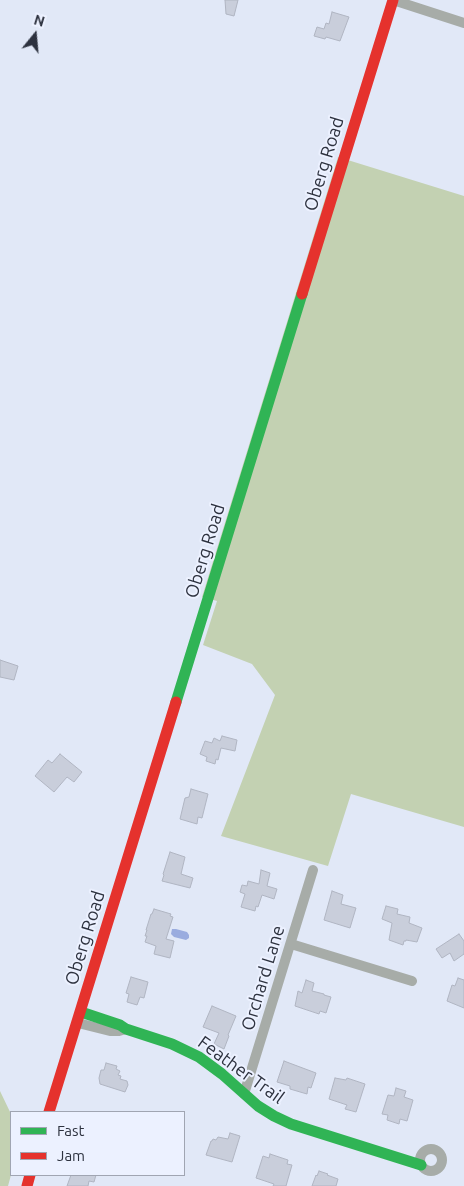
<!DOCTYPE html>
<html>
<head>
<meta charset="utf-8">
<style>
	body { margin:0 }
	#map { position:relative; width:464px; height:1186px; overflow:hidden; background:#e1e8f7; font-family:Ubuntu,sans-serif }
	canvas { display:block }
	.legend { position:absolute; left:10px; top:1111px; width:175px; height:65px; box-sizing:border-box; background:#ecf1ff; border:1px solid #a0a5b2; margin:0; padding:6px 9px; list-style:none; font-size:15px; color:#2d323f }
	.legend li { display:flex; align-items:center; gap:10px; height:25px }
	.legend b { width:25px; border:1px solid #a0a5b2 }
	.north { position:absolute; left:10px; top:10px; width:50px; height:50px; -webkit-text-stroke:4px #ecf1ff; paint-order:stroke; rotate:17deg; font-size:14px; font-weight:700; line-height:20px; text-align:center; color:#2d323f }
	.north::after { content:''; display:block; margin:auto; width:18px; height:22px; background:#2d323f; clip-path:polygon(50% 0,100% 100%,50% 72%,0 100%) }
</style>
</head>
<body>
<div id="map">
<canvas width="464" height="1186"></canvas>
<ul class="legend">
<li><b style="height:6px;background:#30b455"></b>Fast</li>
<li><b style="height:6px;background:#e5322d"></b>Jam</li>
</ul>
<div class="north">N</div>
</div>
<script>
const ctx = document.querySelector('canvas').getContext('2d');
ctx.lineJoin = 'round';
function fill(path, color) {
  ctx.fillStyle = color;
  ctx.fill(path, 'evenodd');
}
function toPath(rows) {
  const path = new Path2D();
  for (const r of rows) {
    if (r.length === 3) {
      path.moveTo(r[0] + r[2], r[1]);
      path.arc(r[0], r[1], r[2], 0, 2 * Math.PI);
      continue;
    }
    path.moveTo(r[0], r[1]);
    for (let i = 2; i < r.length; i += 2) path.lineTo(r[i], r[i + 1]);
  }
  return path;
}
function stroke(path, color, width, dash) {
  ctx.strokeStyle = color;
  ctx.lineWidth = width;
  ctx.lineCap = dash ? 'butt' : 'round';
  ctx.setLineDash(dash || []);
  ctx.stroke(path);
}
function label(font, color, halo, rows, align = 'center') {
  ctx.font = font + ' Ubuntu,sans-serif';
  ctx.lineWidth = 4;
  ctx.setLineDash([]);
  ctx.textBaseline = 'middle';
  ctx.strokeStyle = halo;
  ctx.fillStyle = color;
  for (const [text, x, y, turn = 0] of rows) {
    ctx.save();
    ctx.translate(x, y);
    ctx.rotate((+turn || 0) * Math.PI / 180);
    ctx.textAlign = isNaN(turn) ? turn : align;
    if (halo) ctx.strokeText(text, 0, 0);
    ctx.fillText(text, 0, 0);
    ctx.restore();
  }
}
const green = toPath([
	[338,157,464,196,464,827,351,794,328,866,221,836,275,695,252,664,203,645,217,601,202,597],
	[0,1091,11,1114,11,1175,8,1186,0,1186]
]);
const water = toPath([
	[172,929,176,929,187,932,189,935,189,938,186,940,174,937,171,934]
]);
const building = toPath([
	[225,0,238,0,234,16,226,14,225,0],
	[332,12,349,17,340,41,326,37,325,39,314,36,317,27,324,29,326,23,329,24,332,12],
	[0,660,18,666,14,680,0,677,0,660],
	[222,736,237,740,235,751,221,748,218,760,216,759,215,764,206,761,207,757,200,754,205,741,212,743,214,738,220,741,222,736],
	[60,754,82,772,74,782,67,777,54,792,35,776,48,760,52,763,60,754],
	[191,789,208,794,202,818,198,817,197,824,180,819,185,798,189,797,191,789],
	[170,852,185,857,181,874,193,878,190,888,162,881,164,875,163,874,164,871,170,852],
	[261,870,270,873,267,886,277,889,274,899,262,895,258,907,256,906,255,911,241,907,245,894,240,892,242,885,247,886,248,881,259,884,261,870],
	[332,891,343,895,341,904,356,908,350,928,324,920,332,891],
	[386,906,398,909,397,914,410,917,409,923,422,928,417,942,406,940,406,941,404,941,403,945,389,940,392,923,382,919,386,906],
	[154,909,171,914,170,916,173,917,166,939,174,941,170,958,154,954,156,946,145,942,147,936,145,936,147,930,146,930,151,914,152,914,154,909],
	[459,934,464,941,464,954,454,961,450,953,442,958,436,949,459,934],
	[131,977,148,982,144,998,140,997,137,1005,127,1002,129,994,126,993,131,977],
	[458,978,464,980,464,1008,447,1001,452,985,455,986,458,978],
	[306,980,314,983,312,991,324,994,324,995,331,997,326,1013,320,1011,319,1014,295,1006,298,991,302,993,306,980],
	[212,1006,236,1016,228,1035,229,1036,224,1049,214,1044,219,1033,203,1027,212,1006],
	[284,1061,316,1073,311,1088,308,1087,307,1094,290,1089,290,1086,277,1082,284,1061],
	[106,1063,117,1066,116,1069,120,1071,118,1075,121,1076,120,1079,127,1081,128,1085,125,1092,100,1084,99,1078,101,1070,104,1070,106,1063],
	[335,1078,346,1080,347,1078,365,1084,356,1112,345,1109,347,1105,329,1099,335,1078],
	[396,1088,406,1091,404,1097,413,1100,407,1121,400,1119,399,1124,387,1120,388,1115,382,1114,388,1095,394,1096,396,1088],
	[230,1133,240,1136,232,1162,206,1155,211,1141,212,1141,213,1139,216,1140,218,1137,228,1139,230,1133],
	[270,1154,288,1160,287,1164,292,1165,286,1186,273,1186,274,1184,256,1178,263,1156,269,1158,270,1154],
	[319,1171,328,1174,327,1175,338,1179,336,1186,312,1186,316,1175,317,1176,319,1171],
	[71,1175,96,1175,94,1182,89,1181,88,1186,67,1186,71,1175]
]);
const street = toPath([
	[393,0,464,23],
	[291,944,412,981],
	[78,1023,110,1031,119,1031,126,1029],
	[244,1094,313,870],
	[431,1160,11]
]);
const fast = toPath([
	[176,702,302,294],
	[81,1012,120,1025,126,1029,172,1044,199,1057,222,1074,258,1106,274,1116,291,1124,421,1165]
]);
const jam = toPath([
	[302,294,393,0],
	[49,1112,176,702],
	[27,1186,30,1175]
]);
const streetNames = [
	["Oberg Road",324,164,-73],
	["Oberg Road",205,551,-73],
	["Oberg Road",85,938,-73],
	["Orchard Lane",263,978,-73],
	["Feather Trail",241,1070,36]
];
fill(green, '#c3d1b2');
fill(water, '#9aacdf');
fill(building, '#c9cedb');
stroke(building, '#b0b5c2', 1);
stroke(street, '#a7aca8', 10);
stroke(fast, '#30b455', 11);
stroke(jam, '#e5322d', 11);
label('18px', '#2d323f', '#ecf1ff', streetNames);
</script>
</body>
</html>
